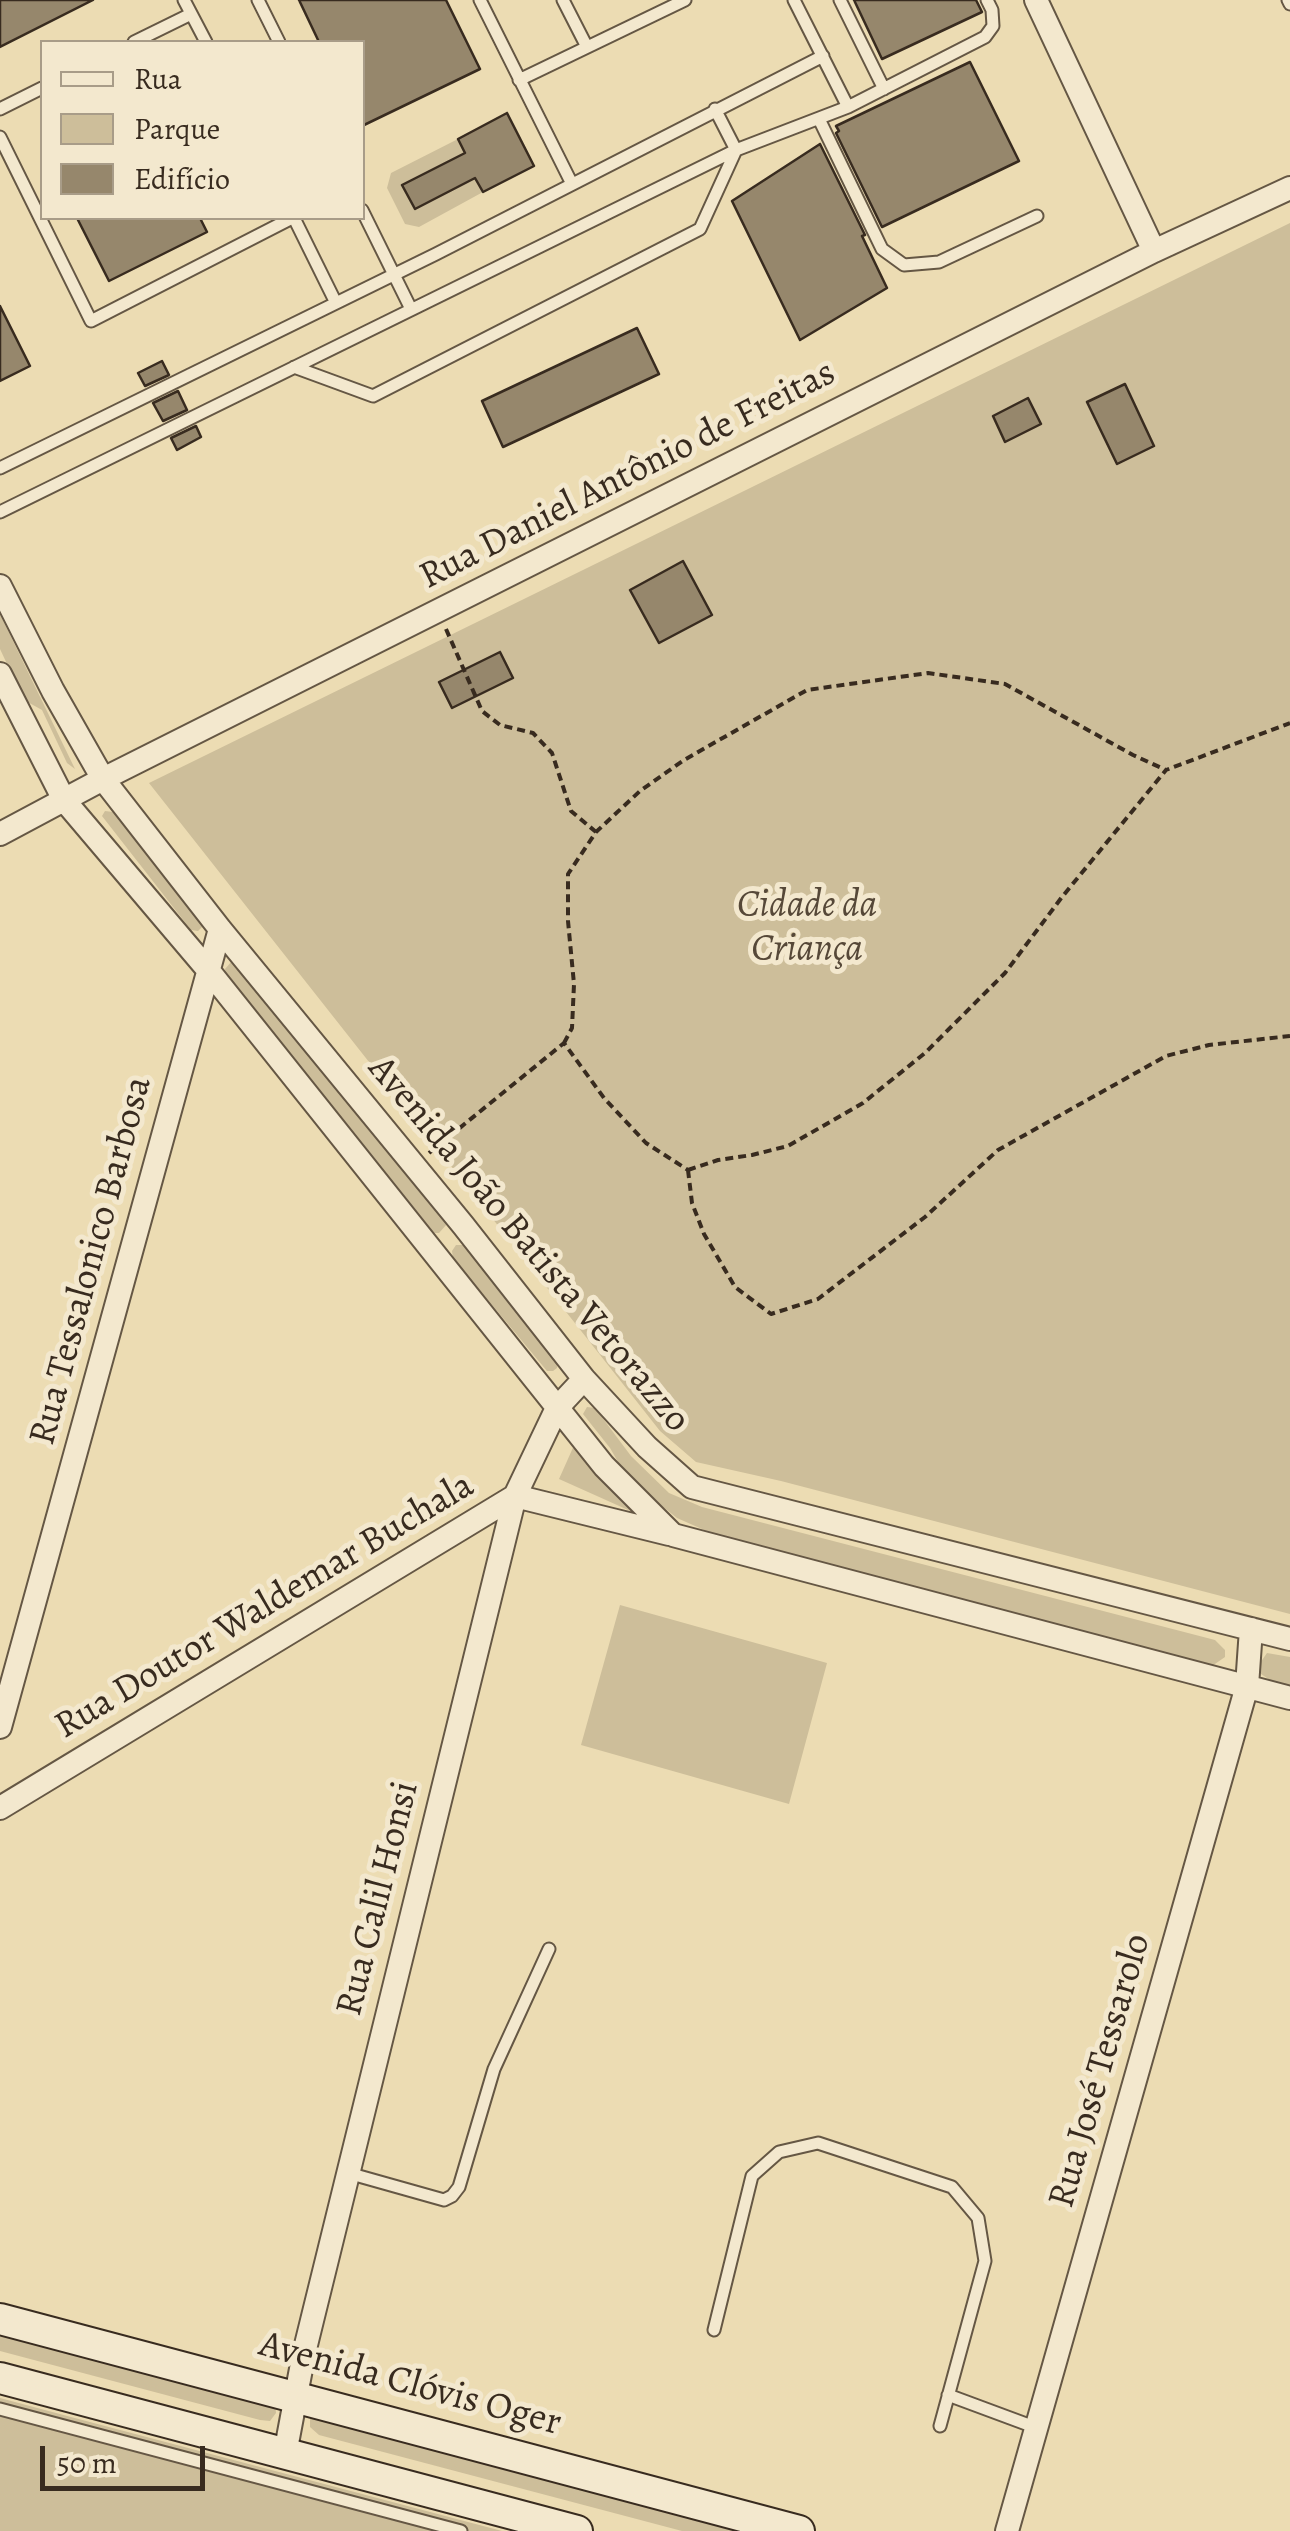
<!DOCTYPE html>
<html>
<head>
<meta charset="utf-8">
<style>
	body { margin:0 }
	#map { position:relative; width:1290px; height:2531px; overflow:hidden; background:#ecdcb3; font-family:Alegreya,serif }
	canvas { display:block }
	.legend { position:absolute; left:40px; top:40px; width:325px; height:180px; box-sizing:border-box; background:#f3e8ce; border:2px solid #a89c88; margin:0; padding:12px 18px; list-style:none; font-size:30px; color:#382b1f }
	.legend li { display:flex; align-items:center; gap:20px; height:50px }
	.legend b { width:50px; border:2px solid #a89c88 }
	.scale { position:absolute; left:40px; top:2446px; width:165px; height:45px; box-sizing:border-box; border:5px solid #382b1f; border-top:0; padding-left:12px; font-size:30px; line-height:35px; white-space:nowrap; color:#382b1f; -webkit-text-stroke:8px #f3e8ce; paint-order:stroke }
</style>
</head>
<body>
<div id="map">
<canvas width="1290" height="2531"></canvas>
<ul class="legend">
<li><b style="height:12px;background:#f3e8ce"></b>Rua</li>
<li><b style="height:28px;background:#cdbe9a"></b>Parque</li>
<li><b style="height:28px;background:#96876c"></b>Edifício</li>
</ul>
<div class="scale">50 m</div>
</div>
<script>
const ctx = document.querySelector('canvas').getContext('2d');
ctx.lineJoin = 'round';
function fill(path, color) {
  ctx.fillStyle = color;
  ctx.fill(path, 'evenodd');
}
function toPath(rows) {
  const path = new Path2D();
  for (const r of rows) {
    path.moveTo(r[0], r[1]);
    for (let i = 2; i < r.length; i += 2) path.lineTo(r[i], r[i + 1]);
  }
  return path;
}
function stroke(path, color, width, dash) {
  ctx.strokeStyle = color;
  ctx.lineWidth = width;
  ctx.lineCap = dash ? 'butt' : 'round';
  ctx.setLineDash(dash || []);
  ctx.stroke(path);
}
function label(font, color, halo, rows, align = 'center') {
  ctx.font = font + ' Alegreya,serif';
  ctx.lineWidth = 10;
  ctx.setLineDash([]);
  ctx.textBaseline = 'middle';
  ctx.strokeStyle = halo;
  ctx.fillStyle = color;
  for (const [text, x, y, turn = 0] of rows) {
    ctx.save();
    ctx.translate(x, y);
    ctx.rotate((+turn || 0) * Math.PI / 180);
    ctx.textAlign = isNaN(turn) ? turn : align;
    if (halo) ctx.strokeText(text, 0, 0);
    ctx.fillText(text, 0, 0);
    ctx.restore();
  }
}
const green = toPath([
	[458,139,483,192,419,227,405,224,387,188,391,173],
	[1290,223,1290,1614,781,1481,696,1462,660,1431,149,783],
	[0,614,75,769,67,763,42,710,24,700,0,649],
	[105,811,113,812,202,921,203,926,198,931,191,930,102,816],
	[232,961,445,1218,447,1224,439,1233,434,1233,226,975,225,969],
	[456,1245,464,1245,558,1361,557,1368,553,1371,547,1371,453,1258,452,1251],
	[587,1407,595,1408,631,1456,669,1493,702,1507,1215,1640,1225,1650,1225,1657,1212,1666,711,1533,677,1518,657,1502,621,1467,610,1448,583,1414],
	[576,1441,646,1518,559,1479],
	[620,1605,827,1663,789,1804,581,1745],
	[1267,1653,1290,1657,1290,1686,1270,1680,1261,1674,1260,1663],
	[0,2329,275,2404,276,2413,270,2421,260,2420,0,2351],
	[0,2398,71,2417,502,2531,0,2531],
	[318,2411,767,2531,682,2531,319,2435,310,2427,310,2419]
]);
const building = toPath([
	[0,0,93,0,0,47,0,0],
	[299,0,446,0,480,69,362,126,362,42,319,42,299,0],
	[854,0,976,0,982,12,882,59,854,0],
	[970,62,1019,161,882,227,836,133,839,131,836,126,970,62],
	[507,113,534,166,483,192,475,178,415,209,402,185,465,153,458,139,507,113],
	[820,144,865,235,862,236,887,288,800,340,732,201,820,144],
	[77,218,200,218,207,232,109,281,77,218],
	[0,306,30,366,0,381,0,306],
	[637,328,659,374,503,447,482,401,637,328],
	[162,361,169,375,145,386,138,373,162,361],
	[1125,384,1154,446,1117,464,1087,402,1125,384],
	[178,391,187,410,163,421,153,403,178,391],
	[1028,398,1041,424,1005,442,993,416,1028,398],
	[196,426,201,437,177,450,171,438,196,426],
	[683,561,712,615,659,643,630,590,683,561],
	[500,652,513,678,452,708,439,682,500,652]
]);
const path = toPath([
	[446,629,482,711,500,725,533,733,552,753,571,811,596,832],
	[564,1043,572,1028,574,984,568,921,568,874,596,832,640,791,684,760,807,690,928,673,1005,684,1133,755,1166,770],
	[429,1153,564,1043,604,1098,646,1143,688,1170],
	[688,1170,692,1203,704,1234,735,1287,771,1314,818,1299,925,1217,998,1150,1166,1056,1209,1045,1290,1036],
	[688,1170,718,1160,752,1155,788,1146,863,1103,925,1053,1005,973,1062,897,1166,770,1290,723]
]);
const service = toPath([
	[184,0,206,42],
	[258,0,279,42],
	[480,0,572,184],
	[563,0,587,47],
	[794,0,848,107],
	[840,0,884,89],
	[1288,0,1290,4],
	[134,42,191,14],
	[519,80,685,0],
	[0,109,42,88],
	[819,119,882,249,904,265,939,262,1037,216],
	[0,137,91,321,292,218],
	[362,210,411,309],
	[294,218,336,303],
	[294,367,373,396,700,229,736,150,715,109],
	[0,468,436,254,823,56],
	[0,512,736,150,848,107,985,37,993,26,992,10,987,0],
	[348,2173,444,2200,452,2196,459,2187,494,2069,549,1949],
	[714,2330,752,2176,779,2152,818,2143,952,2187,978,2218,985,2261,940,2426],
	[948,2395,1037,2428],
	[0,2409,461,2531]
]);
const minor = toPath([
	[1036,0,1154,251],
	[0,586,53,691,103,779,220,929,463,1225,584,1379,647,1447,692,1487,1290,1639],
	[0,674,64,800,209,971,604,1466,673,1535,1290,1698],
	[0,834,103,779,1154,251,1290,188],
	[0,1727,220,929],
	[0,1808,515,1496,669,1534],
	[285,2454,304,2353,515,1496,557,1408,584,1379],
	[1007,2531,1247,1686,1251,1629]
]);
const secondary = toPath([
	[0,2319,799,2531],
	[0,2378,577,2531]
]);
const streetNames = [
	["Rua Daniel Antônio de Freitas",628,476,-27],
	["Avenida João Batista Vetorazzo",528,1245,50],
	["Rua Tessalonico Barbosa",92,1261,-75],
	["Rua Doutor Waldemar Buchala",265,1607,-31],
	["Rua Calil Honsi",379,1899,-76],
	["Rua José Tessarolo",1101,2071,-74],
	["Avenida Clóvis Oger",410,2385,15]
];
const parkNames = [
	["Cidade da",807,907],
	["Criança",807,951]
];
fill(green, '#cdbe9a');
fill(building, '#96876c');
stroke(building, '#382b1f', 2.5);
stroke(service, '#655744', 15);
stroke(minor, '#655744', 26);
stroke(secondary, '#382b1f', 34);
stroke(path, '#382b1f', 4, [8, 5]);
stroke(service, '#f3e8ce', 11);
stroke(minor, '#f3e8ce', 22);
stroke(secondary, '#f3e8ce', 30);
label('38px', '#382b1f', '#f3e8ce', streetNames);
label('italic 38px', '#564838', '#f3e8ce', parkNames);
</script>
</body>
</html>
